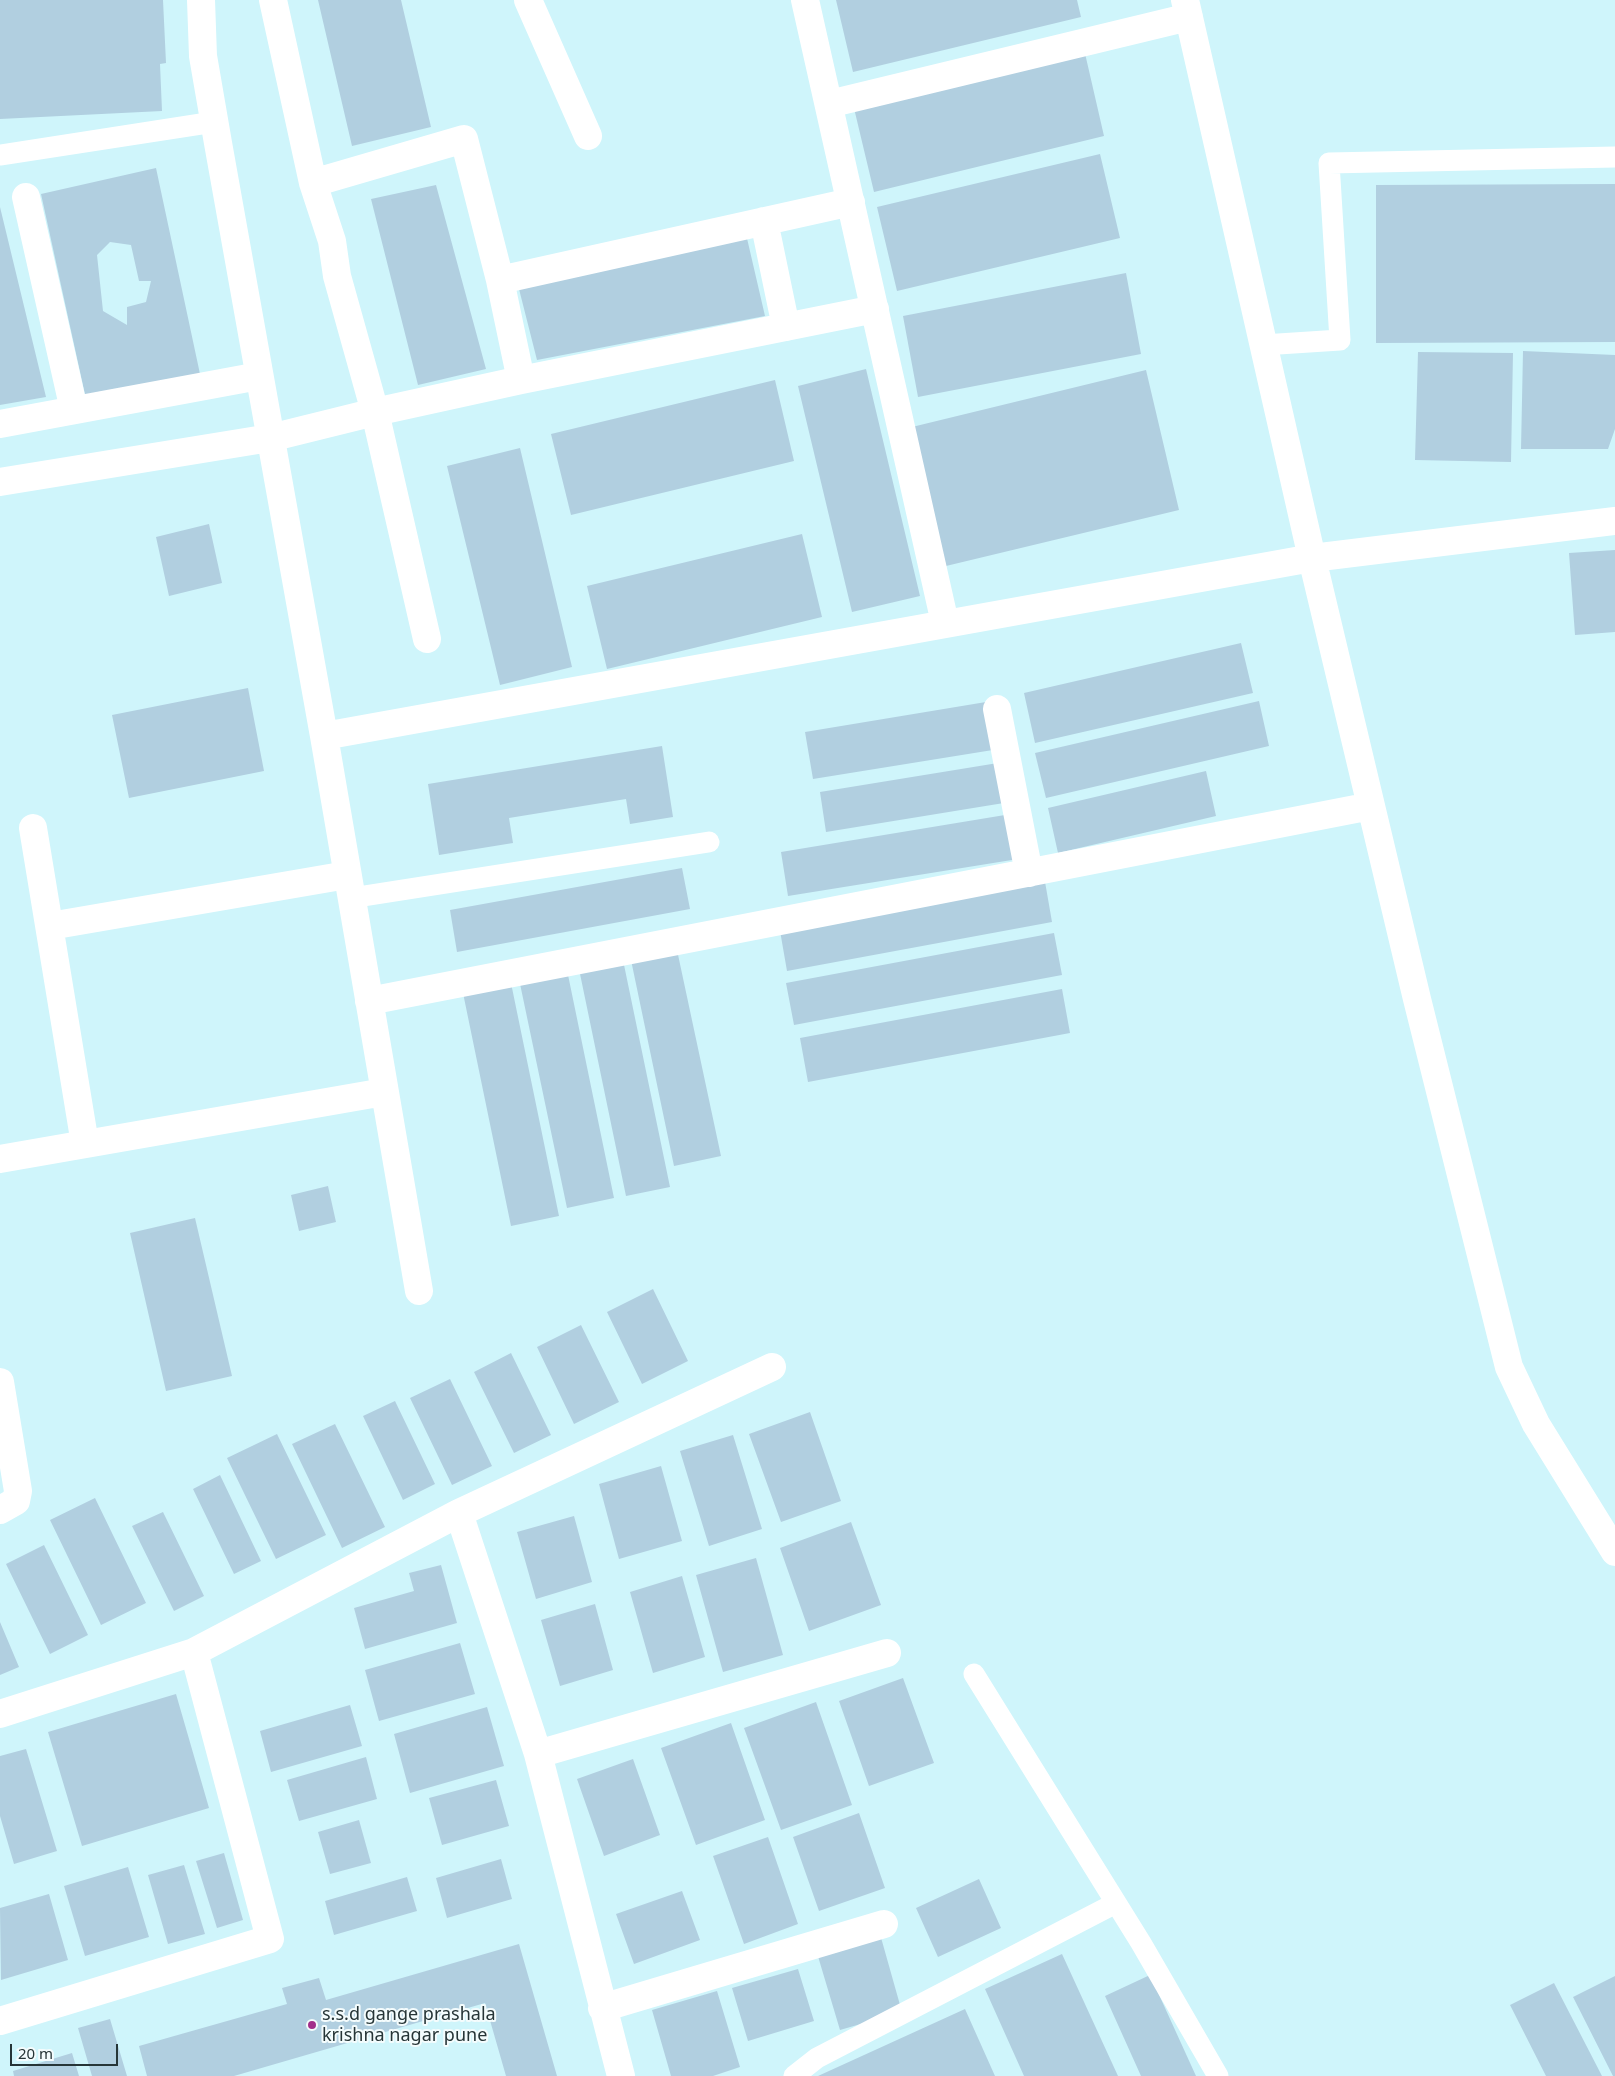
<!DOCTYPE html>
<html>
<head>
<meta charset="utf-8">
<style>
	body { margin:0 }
	#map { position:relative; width:1615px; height:2076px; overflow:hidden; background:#cff5fb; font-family:"Noto Sans",sans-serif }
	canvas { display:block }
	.scale { position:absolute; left:10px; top:2044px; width:108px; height:22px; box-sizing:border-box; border:2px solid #263537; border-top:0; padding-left:6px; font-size:15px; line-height:18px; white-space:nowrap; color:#263537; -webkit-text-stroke:4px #f4fcfd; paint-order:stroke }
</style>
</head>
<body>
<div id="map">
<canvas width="1615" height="2076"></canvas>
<div class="scale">20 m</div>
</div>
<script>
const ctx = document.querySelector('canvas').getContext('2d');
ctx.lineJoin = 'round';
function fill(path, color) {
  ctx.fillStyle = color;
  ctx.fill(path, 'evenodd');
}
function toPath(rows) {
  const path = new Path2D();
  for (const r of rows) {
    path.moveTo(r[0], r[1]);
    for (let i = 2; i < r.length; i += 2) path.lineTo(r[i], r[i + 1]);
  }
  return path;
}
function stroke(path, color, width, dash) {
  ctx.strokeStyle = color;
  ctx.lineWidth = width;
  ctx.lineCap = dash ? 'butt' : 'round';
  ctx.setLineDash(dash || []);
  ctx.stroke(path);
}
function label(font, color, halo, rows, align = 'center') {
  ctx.font = font + ' "Noto Sans",sans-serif';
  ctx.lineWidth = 4;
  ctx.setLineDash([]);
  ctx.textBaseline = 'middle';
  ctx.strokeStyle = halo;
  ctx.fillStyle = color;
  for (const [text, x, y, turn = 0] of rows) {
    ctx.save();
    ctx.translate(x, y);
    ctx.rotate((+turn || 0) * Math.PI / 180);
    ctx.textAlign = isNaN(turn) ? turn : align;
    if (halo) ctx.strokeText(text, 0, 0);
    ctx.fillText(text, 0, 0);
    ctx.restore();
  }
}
const building = toPath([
	[0,0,163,0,166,63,160,64,162,111,0,119],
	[318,0,401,0,431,127,352,146],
	[836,0,1077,0,1081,17,853,72],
	[1084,49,1104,136,874,192,853,104],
	[1100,154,1120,238,897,291,877,207],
	[156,168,200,374,86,399,41,194],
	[110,242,131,245,139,281,151,281,146,302,127,307,127,325,103,311,97,255],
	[1615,184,1615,342,1376,343,1376,185],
	[436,185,486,369,418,385,371,199],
	[0,207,46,397,0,405],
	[746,234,765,316,537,360,519,289],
	[1126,273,1141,354,918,397,903,316],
	[1523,351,1615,355,1615,429,1608,449,1521,449],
	[1418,352,1513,353,1511,462,1415,460],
	[866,369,920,596,852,612,798,386],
	[1146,370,1179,510,946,566,912,427],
	[775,380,794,461,571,515,551,434],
	[520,448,572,667,500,685,447,466],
	[209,524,222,583,169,596,156,537],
	[802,534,822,617,607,669,587,586],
	[1615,550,1615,632,1575,635,1569,553],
	[1241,643,1253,693,1035,743,1024,693],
	[248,688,264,771,129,798,112,715],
	[992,701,999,749,813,779,805,732],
	[1259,701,1269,746,1046,798,1035,753],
	[662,746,673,817,630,824,626,799,509,818,513,843,439,855,428,784],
	[1004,762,1010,802,826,832,820,792],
	[1206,771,1216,816,1058,853,1048,808],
	[1011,814,1018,859,788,896,781,852],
	[682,868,690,909,457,952,450,910],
	[1044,876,1052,922,787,971,779,925],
	[1054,933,1062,975,794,1025,786,983],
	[677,950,721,1156,674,1166,631,960],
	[623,960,670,1187,626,1196,579,969],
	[567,970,614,1198,567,1208,519,979],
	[511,983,559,1216,511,1226,463,993],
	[1062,989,1070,1033,808,1082,800,1038],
	[328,1186,336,1222,299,1231,291,1195],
	[195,1218,232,1376,166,1391,130,1233],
	[653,1289,688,1361,642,1384,607,1312],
	[581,1325,619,1402,574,1424,537,1347],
	[511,1353,551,1435,514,1453,474,1372],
	[450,1379,492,1466,452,1485,410,1398],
	[395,1401,435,1484,403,1500,363,1416],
	[810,1412,841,1501,781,1522,749,1434],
	[335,1424,385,1527,342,1548,292,1444],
	[277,1434,326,1535,276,1559,227,1458],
	[733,1435,762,1529,709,1546,680,1451],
	[661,1466,682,1541,619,1559,599,1484],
	[220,1475,261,1561,234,1574,193,1489],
	[95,1498,146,1603,101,1625,50,1520],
	[163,1512,204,1596,174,1611,132,1526],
	[574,1516,592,1582,536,1599,517,1532],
	[851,1522,881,1605,809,1631,780,1548],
	[44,1545,88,1635,50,1654,6,1564],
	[756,1558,783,1655,723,1672,696,1575],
	[441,1565,457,1623,365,1649,354,1608,414,1591,409,1573],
	[682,1576,705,1657,653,1673,630,1592],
	[595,1604,613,1670,560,1686,541,1620],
	[0,1622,19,1667,0,1675],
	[460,1643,475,1694,379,1721,365,1670],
	[903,1678,934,1763,869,1786,839,1701],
	[176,1694,209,1808,82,1846,48,1732],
	[816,1702,852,1805,781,1830,744,1728],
	[350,1705,362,1746,271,1772,260,1731],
	[487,1707,504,1766,410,1793,394,1734],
	[731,1723,765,1820,696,1845,661,1748],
	[26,1749,57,1851,14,1864,0,1816,0,1756],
	[366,1757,377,1799,299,1821,287,1780],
	[633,1759,660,1835,604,1856,577,1779],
	[496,1780,509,1826,442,1845,429,1798],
	[859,1813,885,1888,819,1911,793,1837],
	[359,1820,371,1863,330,1874,318,1832],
	[768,1837,798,1924,744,1944,713,1856],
	[224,1853,243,1920,217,1928,196,1861],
	[501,1859,512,1899,447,1918,436,1878],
	[184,1865,205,1934,168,1944,148,1875],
	[128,1867,149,1937,85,1956,64,1886],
	[407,1877,417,1911,334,1935,325,1901],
	[979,1879,1001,1928,938,1957,916,1908],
	[682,1891,700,1940,634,1964,616,1914],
	[49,1894,68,1960,1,1980,0,1908],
	[880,1934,902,2012,840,2030,817,1953],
	[519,1944,557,2076,506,2076,485,2003,234,2076,147,2076,139,2046,287,2004,282,1988,319,1978,326,2000],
	[1062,1954,1118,2076,1024,2076,985,1989],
	[798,1969,814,2021,748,2041,732,1988],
	[1150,1975,1196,2076,1141,2076,1105,1996],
	[1615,1976,1615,2076,1613,2076,1573,1997],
	[1554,1983,1602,2076,1546,2076,1510,2005],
	[717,1991,740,2067,713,2076,671,2076,652,2010],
	[965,2009,995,2076,818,2076],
	[110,2019,127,2076,92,2076,78,2028],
	[72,2053,79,2076,14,2076,13,2071]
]);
const service = toPath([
	[0,155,214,122],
	[1263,345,1340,340,1329,163,1615,157],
	[351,898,709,842],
	[974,1674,1141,1943,1218,2076],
	[794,2076,817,2058,1116,1903]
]);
const minor = toPath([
	[201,0,203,56,218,143,324,736,419,1291],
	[273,0,313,183,332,241,337,276,375,412,427,639],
	[528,0,588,136],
	[805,0,945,623],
	[1185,0,1312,558,1417,999,1509,1367,1536,1424,1615,1552],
	[829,104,1189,17],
	[313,183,464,139,500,280,521,380],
	[26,197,74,410],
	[764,221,786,327],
	[500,280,851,202],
	[0,424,259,376],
	[0,482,270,438,375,412,521,380,875,309],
	[997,709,1029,873],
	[324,736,1312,558,1615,521],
	[33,828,85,1144],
	[50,926,347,875],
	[369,1001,1371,806],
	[0,1159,384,1092],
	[0,1382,18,1491,16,1501,0,1510],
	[459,1513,538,1754,621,2076],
	[0,1714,194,1652,459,1513,772,1367],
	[538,1754,887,1653],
	[602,2008,884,1924],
	[0,2021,270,1939,194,1652]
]);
const markers = [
	[312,2025,5,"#a22f8a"]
];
const poiNames = [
	["s.s.d gange prashala",322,2015],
	["krishna nagar pune",322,2036]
];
fill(building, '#b1cfe0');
stroke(service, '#fff', 21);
stroke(minor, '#fff', 28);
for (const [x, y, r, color] of markers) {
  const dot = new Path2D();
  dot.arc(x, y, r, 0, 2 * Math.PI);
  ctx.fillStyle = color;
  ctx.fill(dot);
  stroke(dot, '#f4fcfd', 2);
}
label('18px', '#263537', '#f4fcfd', poiNames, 'left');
</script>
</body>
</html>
